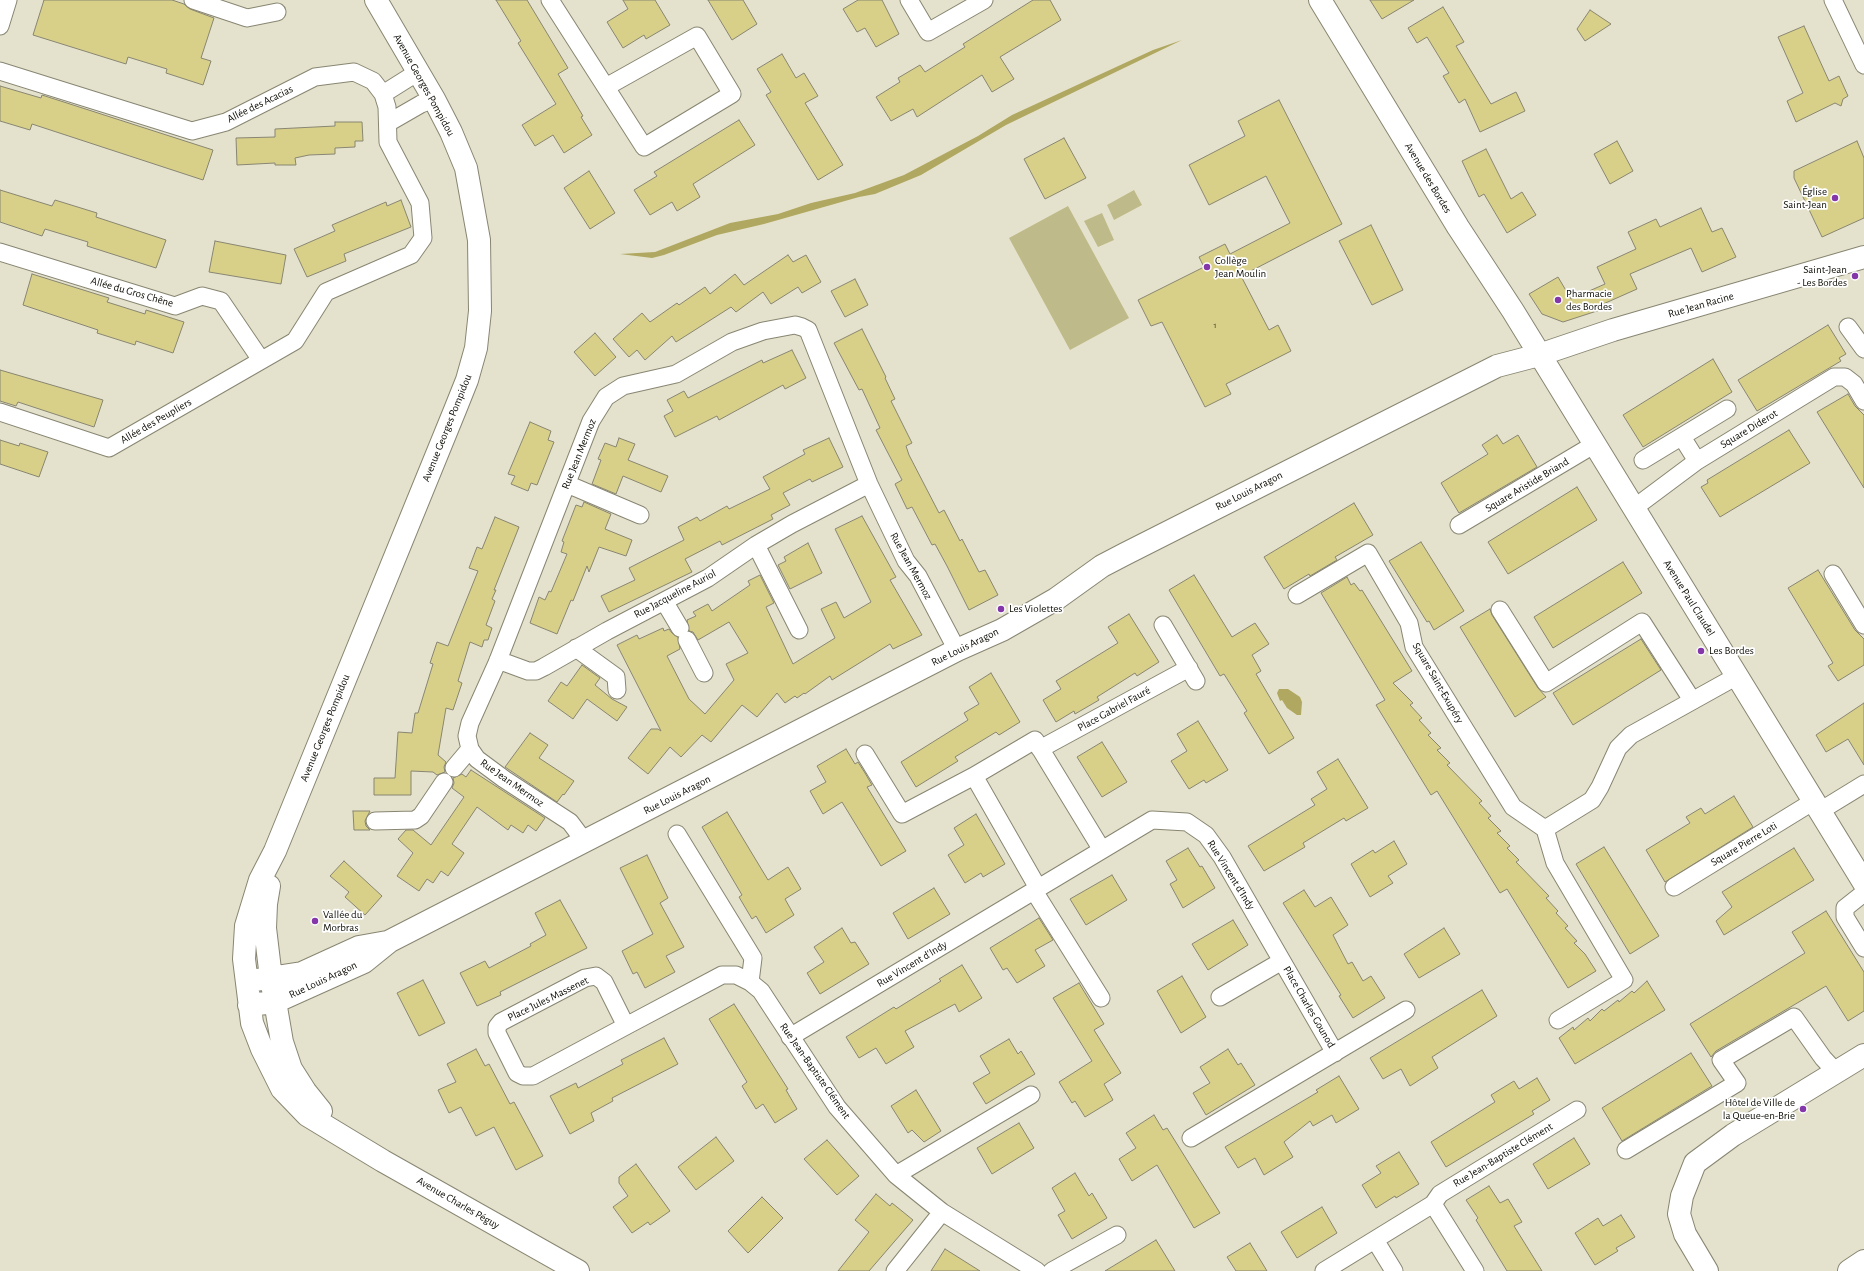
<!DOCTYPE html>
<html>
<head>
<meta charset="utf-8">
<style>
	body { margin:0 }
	canvas { display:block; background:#e4e2cc }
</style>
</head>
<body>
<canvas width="1864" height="1271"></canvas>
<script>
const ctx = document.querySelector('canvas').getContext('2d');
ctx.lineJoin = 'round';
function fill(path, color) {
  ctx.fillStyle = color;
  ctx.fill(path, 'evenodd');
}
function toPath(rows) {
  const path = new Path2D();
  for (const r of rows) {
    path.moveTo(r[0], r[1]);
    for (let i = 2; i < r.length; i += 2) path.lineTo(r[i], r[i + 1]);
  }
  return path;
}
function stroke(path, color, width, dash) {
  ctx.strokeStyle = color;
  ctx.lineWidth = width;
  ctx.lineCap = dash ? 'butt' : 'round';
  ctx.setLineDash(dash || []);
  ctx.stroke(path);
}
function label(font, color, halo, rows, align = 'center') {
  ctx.font = font + ' "Alegreya Sans",sans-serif';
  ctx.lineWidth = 3.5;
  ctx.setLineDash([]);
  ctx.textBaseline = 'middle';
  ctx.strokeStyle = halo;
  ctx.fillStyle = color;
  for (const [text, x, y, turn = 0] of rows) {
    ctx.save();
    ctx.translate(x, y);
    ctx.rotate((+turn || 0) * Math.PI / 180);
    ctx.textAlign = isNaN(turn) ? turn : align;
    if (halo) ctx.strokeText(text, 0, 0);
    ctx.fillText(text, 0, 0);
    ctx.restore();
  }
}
const green = toPath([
	[1134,190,1142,205,1114,220,1107,205],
	[1068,206,1129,318,1070,350,1009,238],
	[1102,213,1114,240,1098,247,1084,221]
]);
const water = toPath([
	[1182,40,1006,125,921,175,875,194,859,197,764,224,717,235,664,255,652,258,620,254,655,252,730,223,778,214,811,203,855,193,904,175,978,136,1012,115,1153,50],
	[1279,689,1288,689,1300,697,1302,702,1301,715,1297,715,1287,708,1282,700,1280,701,1277,693]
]);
const building = toPath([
	[44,0,172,0,184,4,190,9,214,18,201,58,211,61,203,85,166,73,167,69,128,57,126,64,33,35,44,0],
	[496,0,527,0,568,68,558,74,583,116,581,117,592,135,564,153,553,135,535,146,522,125,556,104,518,43,521,41,496,0],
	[623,0,655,0,670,25,646,39,644,35,623,48,607,22,628,9,623,0],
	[708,0,743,0,757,24,732,40,708,0],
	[858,0,882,0,899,34,876,47,865,28,857,32,843,9,858,0],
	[1033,0,1050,0,1061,20,1000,57,1014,79,992,92,982,75,917,117,913,109,891,121,876,97,900,82,898,78,920,65,925,72,965,47,963,44,1033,0],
	[1370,0,1414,0,1382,19,1370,0],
	[1443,7,1464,42,1456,46,1491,104,1516,92,1525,111,1480,132,1465,99,1459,103,1443,76,1449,73,1427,37,1417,43,1408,28,1443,7],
	[1590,10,1611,24,1585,41,1577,29,1590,10],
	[1804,26,1829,81,1839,76,1848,96,1843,99,1841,106,1835,103,1796,122,1787,101,1803,93,1778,37,1804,26],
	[782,54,796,78,804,73,818,96,805,103,843,165,818,180,766,95,771,92,757,69,782,54],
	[0,86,41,98,42,95,213,150,203,180,32,124,30,130,0,121,0,86],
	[1279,100,1342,224,1241,276,1269,330,1278,325,1291,351,1226,384,1231,394,1205,407,1162,322,1151,326,1138,300,1204,267,1199,257,1225,244,1230,254,1290,223,1266,176,1209,205,1189,165,1245,136,1238,121,1279,100],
	[739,120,755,145,693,184,700,197,677,211,672,202,650,215,634,190,657,176,654,172,739,120],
	[335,122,362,122,363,141,355,141,355,147,335,148,335,154,309,155,295,158,296,165,275,165,275,163,237,165,236,138,275,137,275,129,335,126,335,122],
	[1064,138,1086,178,1045,199,1024,159,1064,138],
	[1617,141,1633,171,1610,184,1594,154,1617,141],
	[1857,141,1864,158,1864,218,1822,237,1794,178,1794,171,1857,141],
	[1486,149,1511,199,1522,192,1536,215,1507,233,1484,194,1479,197,1462,161,1486,149],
	[589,171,615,213,590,229,564,188,589,171],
	[0,190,52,206,55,200,97,213,96,217,166,240,156,268,87,246,88,242,45,229,42,236,0,222,0,190],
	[401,200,411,227,344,254,346,261,307,277,294,249,335,231,332,225,386,202,387,206,401,200],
	[1701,208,1712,232,1722,228,1736,257,1702,272,1691,248,1630,274,1637,289,1601,305,1603,309,1563,322,1542,314,1529,294,1558,277,1571,299,1605,284,1597,267,1636,249,1628,232,1656,219,1660,227,1701,208],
	[1371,225,1403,290,1372,305,1339,241,1371,225],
	[215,241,286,255,281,284,209,272,215,241],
	[788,255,793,262,806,255,821,282,802,293,798,287,771,304,763,292,736,312,731,307,676,342,672,336,645,360,637,350,629,357,613,339,642,313,650,322,677,303,679,305,705,287,710,294,735,274,744,285,788,255],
	[32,274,109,298,107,302,145,314,146,310,184,322,173,353,136,341,135,345,97,333,98,330,23,305,32,274],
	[855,279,868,305,845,317,831,291,855,279],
	[1828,325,1846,354,1839,358,1841,361,1757,411,1738,380,1828,325],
	[862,329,886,377,885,378,895,399,891,401,912,443,906,446,909,455,939,513,944,510,960,541,962,539,979,572,985,570,998,595,969,610,947,566,935,544,932,545,912,507,907,509,895,484,902,480,876,430,880,428,862,389,859,390,834,343,862,329],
	[595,333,616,357,595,376,574,352,595,333],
	[792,350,806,378,785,389,783,385,719,420,717,416,675,437,664,416,673,411,667,400,684,391,688,398,762,360,763,363,792,350],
	[1713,359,1732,392,1643,447,1623,415,1713,359],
	[0,370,103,400,94,427,18,402,16,406,0,401,0,370],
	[1848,394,1855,406,1864,415,1864,488,1817,412,1848,394],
	[530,422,551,431,548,440,554,442,537,485,531,483,528,491,511,484,515,476,508,474,530,422],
	[1789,430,1810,463,1720,517,1701,487,1708,483,1707,480,1789,430],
	[1497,435,1503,444,1518,435,1537,467,1459,513,1441,483,1488,454,1482,445,1497,435],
	[619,438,635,444,628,460,668,476,661,492,623,476,616,494,592,484,601,460,598,459,605,443,616,447,619,438],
	[829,438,843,467,812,482,810,479,783,493,790,505,771,515,773,519,722,545,720,541,685,559,692,572,609,612,601,596,635,580,629,568,684,540,678,527,697,517,700,521,727,506,729,509,770,489,763,477,805,454,803,450,829,438],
	[0,440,19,446,20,443,48,452,39,477,0,464,0,440],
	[1577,487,1597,520,1508,574,1488,542,1577,487],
	[584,502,611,514,605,529,632,540,626,556,599,547,589,572,587,566,573,601,571,600,557,634,530,623,539,597,545,600,549,591,551,592,567,554,561,552,564,542,562,541,576,505,582,507,584,502],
	[1354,503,1373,535,1335,557,1337,560,1310,576,1309,574,1284,589,1264,557,1354,503],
	[862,516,896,577,890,580,922,635,893,649,890,644,832,680,830,676,805,694,804,693,797,698,795,696,785,703,777,693,757,717,742,705,711,742,702,735,681,757,670,747,648,774,628,758,651,729,658,729,661,731,617,645,637,635,639,639,663,628,664,631,669,629,672,633,678,637,680,649,667,656,689,699,705,714,734,680,726,664,748,653,729,622,698,640,693,632,689,631,687,620,696,616,693,612,708,604,712,611,750,585,748,581,760,575,774,603,766,607,793,664,835,638,821,609,836,602,844,618,871,602,835,529,862,516],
	[495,517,519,527,494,590,496,590,492,599,495,601,486,625,492,628,488,640,484,640,482,647,470,642,458,681,462,683,453,710,446,708,438,755,446,762,444,767,445,772,437,775,433,772,411,771,411,795,374,795,374,778,395,778,398,732,412,733,415,713,418,713,433,664,430,663,437,642,448,646,478,571,469,568,477,547,482,549,495,517],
	[1421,542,1464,611,1434,630,1429,621,1427,622,1389,561,1421,542],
	[808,543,822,573,790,589,778,565,786,561,784,557,808,543],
	[1623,562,1642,593,1553,648,1534,617,1623,562],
	[1818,570,1855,630,1864,639,1864,665,1838,681,1828,666,1833,663,1788,588,1818,570],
	[1194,575,1232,637,1255,623,1269,644,1252,655,1261,671,1256,674,1294,738,1269,754,1244,713,1247,711,1224,674,1220,676,1169,590,1194,575],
	[1347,577,1351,585,1354,583,1360,591,1362,590,1412,671,1393,683,1413,703,1410,705,1422,718,1419,720,1431,733,1428,735,1441,748,1437,750,1450,763,1447,765,1482,801,1479,803,1491,816,1488,818,1501,831,1497,833,1510,846,1507,848,1519,860,1516,862,1549,896,1546,898,1558,911,1556,913,1568,926,1565,928,1577,941,1574,943,1585,954,1596,971,1568,988,1507,889,1500,893,1437,791,1431,795,1376,705,1385,700,1321,593,1347,577],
	[1490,609,1492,615,1538,688,1546,697,1515,717,1460,627,1490,609],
	[1129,614,1159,662,1137,676,1135,673,1097,697,1099,700,1075,714,1074,711,1056,722,1043,700,1061,689,1056,681,1118,643,1108,627,1129,614],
	[1641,639,1661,670,1573,725,1553,693,1641,639],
	[582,665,600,678,595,685,612,699,627,707,617,721,587,699,573,719,548,701,561,682,567,686,582,665],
	[991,673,1020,722,999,735,996,732,955,757,958,761,916,787,901,762,968,720,964,713,979,704,969,687,991,673],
	[1864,703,1864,765,1848,739,1826,752,1816,735,1864,703],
	[1198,721,1228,770,1206,783,1204,780,1189,789,1171,761,1187,751,1177,734,1198,721],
	[530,733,548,745,539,758,574,781,564,795,563,794,557,802,505,767,530,733],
	[1102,742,1127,782,1102,797,1077,757,1102,742],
	[846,749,855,764,858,762,865,773,872,785,867,787,906,851,881,866,842,802,823,814,810,791,826,782,817,766,846,749],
	[1338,759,1368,808,1346,821,1344,818,1303,843,1305,847,1264,871,1248,846,1315,805,1311,799,1327,789,1317,772,1338,759],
	[471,770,545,818,536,831,528,825,523,833,511,825,508,830,477,807,452,844,464,853,448,876,441,871,433,883,427,879,419,891,397,876,413,853,398,839,406,830,413,830,431,845,464,797,452,788,454,783,453,778,462,774,466,777,471,770],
	[1734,796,1753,827,1665,882,1646,850,1690,823,1686,817,1701,808,1705,814,1734,796],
	[353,811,370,811,365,821,366,826,370,830,354,830,353,811],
	[727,812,768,880,788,867,801,889,785,899,794,915,766,933,756,916,752,919,739,897,742,895,702,827,727,812],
	[976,814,1005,864,983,877,981,873,965,883,948,855,964,845,954,828,976,814],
	[1394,841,1407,864,1388,876,1393,883,1370,897,1351,864,1373,850,1375,853,1394,841],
	[1604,847,1659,936,1630,954,1576,864,1604,847],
	[1188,848,1200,867,1202,866,1215,888,1183,908,1170,884,1177,880,1166,861,1188,848],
	[1794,848,1814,880,1724,935,1716,921,1732,907,1722,892,1794,848],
	[647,855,668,898,660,903,684,947,666,956,675,972,645,988,637,972,633,974,622,951,653,934,620,868,647,855],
	[344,861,382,896,365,915,345,897,349,892,330,876,344,861],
	[1112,875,1127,900,1086,925,1070,899,1112,875],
	[934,888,950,914,908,939,893,913,934,888],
	[1304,890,1315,907,1331,897,1348,925,1333,935,1348,964,1352,962,1363,981,1371,976,1385,998,1353,1018,1339,996,1341,995,1283,903,1304,890],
	[560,900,587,948,500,992,501,995,477,1006,460,973,485,961,489,968,531,946,530,944,546,935,535,913,560,900],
	[1826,911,1864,972,1864,1011,1848,1021,1826,986,1716,1051,1711,1057,1690,1024,1805,953,1792,932,1826,911],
	[1039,918,1053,940,1035,950,1045,966,1017,983,1007,968,1003,970,990,948,1039,918],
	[1233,920,1248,945,1208,970,1192,944,1233,920],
	[842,928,851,943,855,942,869,964,820,994,807,973,824,962,814,947,842,928],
	[1444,928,1460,954,1419,978,1404,954,1444,928],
	[962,965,982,998,959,1012,955,1004,905,1031,914,1047,886,1064,876,1048,859,1058,846,1037,894,1007,896,1009,941,981,939,979,962,965],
	[1182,976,1206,1017,1181,1033,1157,991,1182,976],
	[423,980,445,1023,419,1036,397,993,423,980],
	[1647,981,1665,1010,1575,1064,1559,1038,1573,1027,1574,1030,1588,1018,1590,1021,1602,1009,1604,1011,1618,1000,1619,1002,1632,991,1634,993,1647,981],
	[1079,983,1104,1024,1094,1030,1121,1073,1104,1084,1113,1100,1085,1117,1075,1101,1072,1103,1059,1082,1092,1061,1053,998,1079,983],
	[1482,990,1497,1016,1432,1057,1438,1068,1410,1086,1401,1069,1383,1079,1370,1058,1482,990],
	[734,1004,788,1089,786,1090,797,1109,775,1123,763,1104,756,1109,742,1086,747,1082,709,1019,734,1004],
	[664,1038,678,1064,612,1098,613,1101,591,1113,594,1121,570,1134,550,1096,576,1083,578,1088,623,1064,621,1060,664,1038],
	[1009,1039,1018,1054,1021,1051,1035,1074,986,1104,973,1083,990,1073,980,1056,1009,1039],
	[476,1049,485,1066,489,1064,510,1104,514,1102,543,1156,516,1170,494,1127,476,1136,461,1107,449,1113,438,1090,456,1082,447,1064,476,1049],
	[1228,1049,1238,1065,1241,1063,1255,1085,1206,1115,1193,1093,1210,1083,1200,1067,1228,1049],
	[1691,1053,1712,1086,1622,1141,1602,1108,1691,1053],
	[1339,1076,1359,1109,1336,1123,1332,1115,1313,1126,1310,1121,1284,1142,1293,1157,1264,1175,1255,1158,1238,1168,1225,1147,1318,1092,1316,1090,1339,1076],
	[1537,1078,1550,1100,1532,1111,1534,1114,1446,1167,1431,1142,1495,1102,1491,1095,1514,1081,1519,1089,1537,1078],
	[916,1090,941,1131,924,1142,912,1130,908,1133,891,1106,916,1090],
	[1154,1115,1163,1130,1167,1128,1220,1213,1194,1228,1157,1165,1132,1181,1119,1159,1136,1148,1126,1133,1154,1115],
	[1019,1123,1034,1148,992,1174,977,1148,1019,1123],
	[716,1137,734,1161,696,1190,678,1167,716,1137],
	[1574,1138,1590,1164,1548,1189,1533,1164,1574,1138],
	[827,1140,859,1176,837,1195,804,1159,827,1140],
	[1399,1152,1419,1184,1396,1198,1395,1196,1376,1208,1362,1185,1381,1173,1376,1166,1399,1152],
	[636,1164,670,1211,650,1225,648,1222,632,1233,613,1207,628,1196,619,1183,619,1177,636,1164],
	[1075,1173,1089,1196,1092,1193,1107,1218,1072,1239,1058,1215,1065,1211,1052,1188,1075,1173],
	[1489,1186,1500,1203,1508,1199,1522,1222,1514,1226,1542,1271,1507,1271,1476,1220,1478,1218,1466,1200,1489,1186],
	[876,1194,890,1206,892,1203,913,1220,869,1271,838,1271,869,1232,855,1220,876,1194],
	[762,1197,783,1218,748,1253,728,1231,762,1197],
	[1322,1207,1337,1233,1297,1258,1281,1232,1322,1207],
	[1621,1215,1635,1237,1616,1248,1618,1251,1595,1265,1575,1233,1598,1218,1603,1226,1621,1215],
	[1156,1240,1175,1271,1105,1271,1156,1240],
	[1250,1243,1267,1271,1236,1271,1227,1257,1250,1243],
	[945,1249,980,1271,931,1271,945,1249]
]);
const minor = toPath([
	[193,0,247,18,277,12],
	[550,0,644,147,732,94,697,36,606,87],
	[909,0,928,32,984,0],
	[1833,0,1864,65],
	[0,26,8,0],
	[0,71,192,131,226,122,315,77,354,72,373,81,383,94,387,107,388,142,420,203,423,238,411,255,326,292,295,341,109,448,0,412],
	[383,94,418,72],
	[388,123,421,104,434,99],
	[0,252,175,306,202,296,221,301,261,360],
	[1848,327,1864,349],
	[1682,437,1697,461],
	[1643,460,1727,409],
	[567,484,640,515],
	[1634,508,1697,461,1834,377,1845,377,1854,384,1864,401],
	[1459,525,1595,444],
	[756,545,799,630],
	[1833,574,1864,625],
	[1297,595,1368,553,1409,623,1414,647,1513,807,1545,829,1555,863,1624,980,1558,1020],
	[664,601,680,628],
	[1500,610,1546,683,1642,622,1692,700],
	[1163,625,1196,681],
	[687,640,704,673],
	[576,648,616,677,617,690],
	[498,660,528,671,536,671,544,667,607,631,708,578,756,545,792,524,869,484],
	[1040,749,1189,668],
	[865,754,902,814,974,776],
	[454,768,470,749],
	[1820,811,1864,784],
	[375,821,415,820,421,816,444,782],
	[1545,829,1592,800,1600,787,1618,748,1631,735,1737,676],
	[677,834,753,958,750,982],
	[585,842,570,822,504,779,477,759,470,749,467,736,470,723,497,663,591,421,606,397,623,386,676,374,732,342,763,331,795,325,802,327,808,330,869,484,906,561,918,576,957,650],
	[1674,887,1814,801],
	[1038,888,974,776,1035,740,1102,850],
	[1034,891,1101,998],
	[1864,893,1845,908,1845,917,1864,948],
	[1220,997,1282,961],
	[626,1026,604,982,596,976,585,978,501,1022,497,1027,497,1033,517,1073,523,1076,533,1076,626,1026,722,975,736,975,750,982,761,991,837,1107,896,1175,942,1212,1037,1271],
	[790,1037,1152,820,1187,822,1206,835,1222,857,1335,1053],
	[1191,1138,1406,1010],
	[1626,1150,1737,1083,1721,1060,1794,1017,1823,1058,1835,1071],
	[896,1175,1031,1095],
	[1433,1204,1475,1271],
	[1375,1240,1394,1271],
	[895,1271,942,1212],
	[1052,1271,1117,1235],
	[1324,1271,1433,1204,1440,1194,1577,1110]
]);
const tertiary = toPath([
	[376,0,434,99,451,132,466,168,479,240,480,311,476,348,467,380,455,410,275,851,260,880,246,926,244,959,252,1023,262,1049,282,1089,307,1115,383,1161,578,1271],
	[1320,0,1458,227,1513,311,1864,883],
	[269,886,266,904,265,928,271,978,282,1042,291,1069,305,1091,321,1111],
	[256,980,302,973,359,947,387,942],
	[249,1005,275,1002,364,962,390,941,957,650,1002,630,1056,599,1102,566,1125,554,1497,366,1539,355,1613,330,1864,257],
	[1707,1271,1685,1234,1679,1214,1682,1196,1695,1163,1733,1135,1864,1055],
	[1849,1271,1864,1261]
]);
const markers = [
	[1835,198,4,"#8437a8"],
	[1207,267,4,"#8437a8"],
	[1855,276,4,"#8437a8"],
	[1558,300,4,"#8437a8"],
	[1001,609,4,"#8437a8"],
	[1701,651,4,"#8437a8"],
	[315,921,4,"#8437a8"],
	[1803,1109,4,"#8437a8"]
];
const numberNames = [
	["1",1215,325]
];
const streetNames = [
	["Avenue Georges Pompidou",424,85,61],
	["Allée des Acacias",260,104,-26],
	["Avenue des Bordes",1428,178,59],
	["Allée du Gros Chêne",132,292,16],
	["Rue Jean Racine",1701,305,-16],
	["Allée des Peupliers",156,421,-30],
	["Avenue Georges Pompidou",447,428,-68],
	["Square Diderot",1749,429,-31],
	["Rue Jean Mermoz",579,454,-68],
	["Square Aristide Briand",1527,485,-31],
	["Rue Louis Aragon",1249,491,-27],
	["Rue Jean Mermoz",911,566,61],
	["Rue Jacqueline Auriol",675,594,-28],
	["Avenue Paul Claudel",1689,598,58],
	["Rue Louis Aragon",965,647,-26],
	["Square Saint-Exupéry",1438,683,60],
	["Place Gabriel Fauré",1114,709,-29],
	["Avenue Georges Pompidou",325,728,-68],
	["Rue Jean Mermoz",512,783,35],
	["Rue Louis Aragon",677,795,-27],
	["Square Pierre Loti",1744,844,-31],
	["Rue Vincent d'Indy",1231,875,58],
	["Rue Vincent d'Indy",912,964,-31],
	["Rue Louis Aragon",323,980,-25],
	["Place Jules Massenet",548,999,-26],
	["Place Charles Gounod",1309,1007,60],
	["Rue Jean-Baptiste Clément",815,1071,55],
	["Rue Jean-Baptiste Clément",1503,1155,-31],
	["Avenue Charles Péguy",458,1203,30]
];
const poiNames = [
	["Église",1827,192,"right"],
	["Saint-Jean",1827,205,"right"],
	["Collège",1215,261],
	["Jean Moulin",1215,274],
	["Saint-Jean",1847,270,"right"],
	["- Les Bordes",1847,283,"right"],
	["Pharmacie",1566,294],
	["des Bordes",1566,307],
	["Les Violettes",1009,609],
	["Les Bordes",1709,651],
	["Vallée du",323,915],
	["Morbras",323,928],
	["Hôtel de Ville de",1795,1103,"right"],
	["la Queue-en-Brie",1795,1116,"right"]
];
fill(green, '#bfba89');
fill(water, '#b0a860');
fill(building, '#d8d088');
stroke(building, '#888672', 1);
stroke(minor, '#888672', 19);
stroke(tertiary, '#888672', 24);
stroke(minor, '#fff', 17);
stroke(tertiary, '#fff', 22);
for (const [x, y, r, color] of markers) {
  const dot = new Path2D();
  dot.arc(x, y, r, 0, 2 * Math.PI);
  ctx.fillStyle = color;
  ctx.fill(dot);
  stroke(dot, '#fff', 1.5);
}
label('9px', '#403e26', null, numberNames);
label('11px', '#0e0d06', '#fff', streetNames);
label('11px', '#0e0d06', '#fff', poiNames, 'left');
</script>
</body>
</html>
